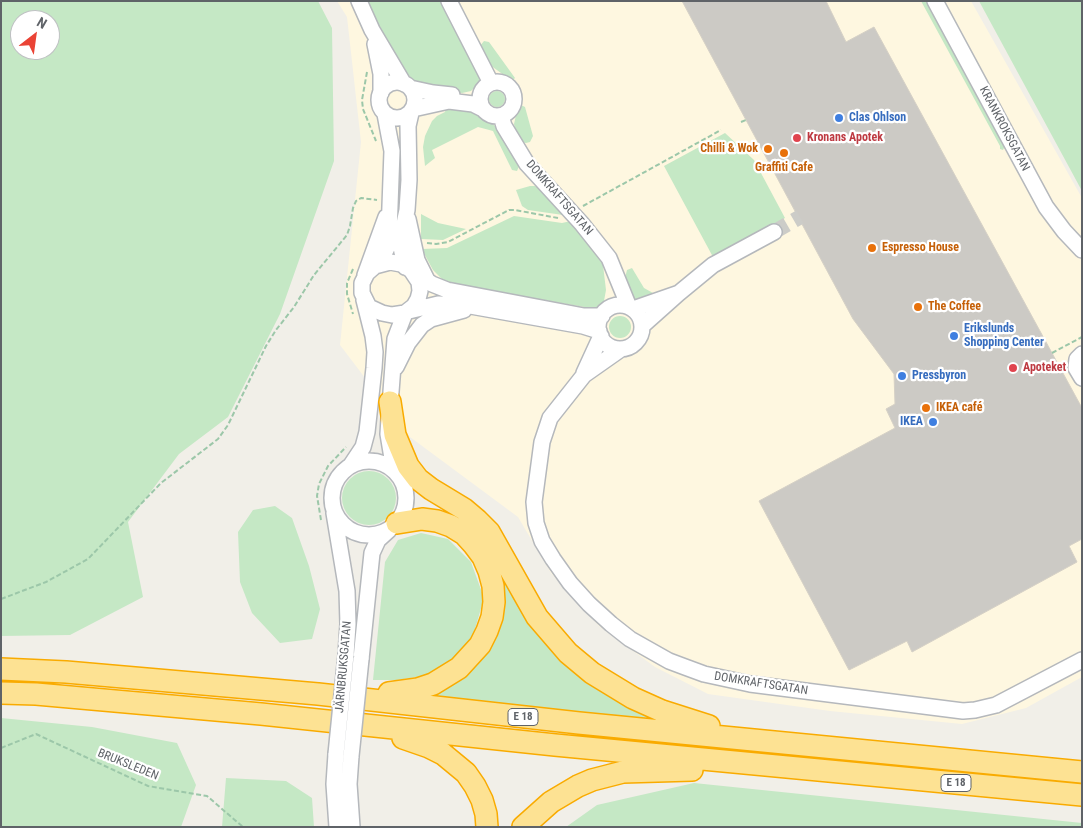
<!DOCTYPE html>
<html>
<head>
<meta charset="utf-8">
<style>
	body { margin:0 }
	#map { position:relative; width:1083px; height:828px; overflow:hidden; background:#f1efe8; font-family:"Roboto Condensed",sans-serif }
	canvas { display:block }
	.frame { position:absolute; inset:0; border:2px solid #5f6368; pointer-events:none }
	.north { position:absolute; left:10px; top:10px; width:50px; height:50px; box-sizing:border-box; background:#fff; border:1px solid #bfc1c3; border-radius:50%; rotate:30deg; font-size:14px; font-weight:700; line-height:20px; text-align:center; color:#5f6368 }
	.north::after { content:''; display:block; margin:auto; width:18px; height:22px; background:#ea4335; clip-path:polygon(50% 0,100% 100%,50% 72%,0 100%) }
</style>
</head>
<body>
<div id="map">
<canvas width="1083" height="828"></canvas>
<div class="frame"></div>
<div class="north">N</div>
</div>
<script>
const ctx = document.querySelector('canvas').getContext('2d');
ctx.lineJoin = 'round';
function fill(path, color) {
  ctx.fillStyle = color;
  ctx.fill(path, 'evenodd');
}
function toPath(rows) {
  const path = new Path2D();
  for (const r of rows) {
    if (r.length === 3) {
      path.moveTo(r[0] + r[2], r[1]);
      path.arc(r[0], r[1], r[2], 0, 2 * Math.PI);
      continue;
    }
    path.moveTo(r[0], r[1]);
    for (let i = 2; i < r.length; i += 2) path.lineTo(r[i], r[i + 1]);
  }
  return path;
}
function stroke(path, color, width, dash) {
  ctx.strokeStyle = color;
  ctx.lineWidth = width;
  ctx.lineCap = dash ? 'butt' : 'round';
  ctx.setLineDash(dash || []);
  ctx.stroke(path);
}
function label(font, color, halo, rows, align = 'center') {
  ctx.font = font + ' "Roboto Condensed",sans-serif';
  ctx.lineWidth = 4.5;
  ctx.setLineDash([]);
  ctx.textBaseline = 'middle';
  ctx.strokeStyle = halo;
  ctx.fillStyle = color;
  for (const [text, x, y, turn = 0] of rows) {
    ctx.save();
    ctx.translate(x, y);
    ctx.rotate((+turn || 0) * Math.PI / 180);
    ctx.textAlign = isNaN(turn) ? turn : align;
    if (halo) ctx.strokeText(text, 0, 0);
    ctx.fillText(text, 0, 0);
    ctx.restore();
  }
}
const commercial = toPath([
	[337,1,971,1,1082,198,1082,677,1026,708,962,724,830,711,708,694,655,667,599,626,551,573,518,517,410,437,340,345,361,142,347,17]
]);
const green = toPath([
	[1,1,318,1,332,28,334,161,280,314,228,417,179,454,128,522,143,597,70,635,1,636],
	[20,20,50,20,50,50,20,50],
	[366,1,442,1,480,77,479,83,471,91,462,93,440,90,415,82,401,67,388,45],
	[921,1,928,1,1005,146,1003,150,1000,149,1000,146],
	[979,1,1082,1,1082,191],
	[484,41,489,42,515,78,512,81,490,65,480,46],
	[497,99,8],
	[521,105,525,107,533,136,530,142,526,143,522,142,516,133,514,124,517,111],
	[446,107,479,113,495,126,520,164,517,171,512,170,493,131,478,127,432,150,435,158,425,166,423,147,425,136,432,121,437,116,445,112],
	[725,133,754,160,785,218,713,257,664,166],
	[530,186,535,186,540,189,563,215,528,210,522,206,516,190],
	[421,214,438,223,466,229,443,240,421,239],
	[514,216,562,223,571,221,597,251,603,265,606,290,604,301,596,309,457,285,442,279,433,270,426,257,422,249,447,248],
	[632,268,644,288,653,293,650,297,637,302,632,299,625,278,627,270],
	[620,327,11],
	[369,498,27],
	[275,506,292,518,309,566,320,609,312,639,280,643,252,613,240,582,238,532,253,510],
	[473,530,525,611,668,722,418,696,478,662,493,643,501,622],
	[421,533,448,539,471,562,484,598,473,636,449,664,423,676,397,680,373,680,385,562,398,540],
	[1,718,92,727,177,743,196,785,181,827,1,827],
	[226,778,286,781,312,798,314,827,222,827],
	[694,783,1082,823,1082,827,566,827,597,805]
]);
const building = toPath([
	[682,1,826,1,846,42,874,27,1082,408,1082,539,1069,546,1077,562,912,652,907,641,849,670,759,501,895,428,886,409,895,404,894,374,853,319,682,1]
]);
const minorTunnel = toPath([
	[774,232,800,217]
]);
const path = toPath([
	[367,72,362,100,363,109,376,141],
	[741,122,746,120],
	[583,206,721,130],
	[427,243,436,244,448,242,509,210,515,210,558,218],
	[353,269,347,283,347,294,353,314],
	[1052,353,1082,337],
	[321,520,317,496,319,484,328,466,346,447],
	[1,599,46,582,88,559,161,483,218,439,228,425,266,346,276,330,294,307,314,275,347,235,350,226,353,208,356,201,361,198,377,200],
	[1,748,36,734,148,786,207,796,243,827]
]);
const minor = toPath([
	[359,1,372,30,404,84],
	[449,1,491,83],
	[935,1,1046,207,1064,231,1082,250],
	[375,44,381,74,381,93],
	[497,99,17],
	[397,100,18],
	[410,88,433,93,452,95],
	[413,109,449,101,473,104,483,109],
	[501,116,504,126,527,164,582,224,609,258,629,307],
	[408,219,417,260,427,280],
	[390,262,401,264,411,270,419,282,420,291,418,299,414,306,405,313,392,315,382,313,369,307,362,293,362,283,367,273,375,266,390,262],
	[379,264,387,248,389,233,392,151,385,114],
	[405,267,400,242,407,210,409,180,408,126,411,113],
	[411,270,432,284,447,290,584,316,602,316],
	[365,275,386,217],
	[679,293,713,265,774,232],
	[620,327,22],
	[633,309,679,293,642,326],
	[409,311,438,304,465,305,583,326,599,331],
	[621,349,584,375,550,418,542,442,534,502,536,523,542,541,553,559,570,583,589,604,611,624,630,639,669,661,685,667,704,674,750,684,963,711,975,710,996,705,1082,660],
	[1082,354,1077,359,1076,368,1082,378],
	[396,367,408,343,422,325,431,319,464,310],
	[584,373,601,336],
	[369,498,37],
	[351,465,363,447,367,432,374,368,375,352,373,336,364,300],
	[394,470,388,434,389,418,395,339,405,313],
	[334,513,347,591,348,624,346,655],
	[361,659,372,553,378,540,389,530],
	[336,754,334,784,337,827],
	[351,756,349,784,352,827]
]);
const highway = toPath([
	[390,402,395,435,408,466,418,479,431,489,464,509,477,520,489,532,537,617,568,653,592,673,633,698,662,711,709,726],
	[1,669,66,672,318,694,579,723,1082,772],
	[1,693,36,694,261,714,555,745,1082,795],
	[389,693,418,689,433,684,459,668,480,645,487,631,492,617,494,602,493,586,489,571,483,557,474,545,464,534,451,526,437,521,422,519,397,523],
	[403,738,429,747,443,754,466,773,475,786,482,800,486,814,487,827],
	[523,827,551,802,578,786,592,780,623,772,692,770]
]);
const minorBridge = toPath([
	[336,754,346,655],
	[351,756,361,659]
]);
const markers = [
	[839,118,5,"#3f7fe0"],
	[797,138,5,"#e0444e"],
	[768,149,5,"#e8710a"],
	[784,153,5,"#e8710a"],
	[872,248,5,"#e8710a"],
	[918,307,5,"#e8710a"],
	[954,336,5,"#3f7fe0"],
	[1013,368,5,"#e0444e"],
	[902,376,5,"#3f7fe0"],
	[926,408,5,"#e8710a"],
	[933,422,5,"#3f7fe0"]
];
const shields = [
	[523,717,30],
	[956,783,30]
];
const shieldNames = [
	["E 18",523,717],
	["E 18",956,783]
];
const shopNames = [
	["Clas Ohlson",849,118],
	["Erikslunds",964,329],
	["Shopping Center",964,343],
	["Pressbyron",912,376],
	["IKEA",923,422,"right"]
];
const streetNames = [
	["KRANKROKSGATAN",1004,129,62],
	["DOMKRAFTSGATAN",559,198,49],
	["JÄRNBRUKSGATAN",344,667,-85],
	["DOMKRAFTSGATAN",761,684,9],
	["BRUKSLEDEN",128,765,22]
];
const healthNames = [
	["Kronans Apotek",807,138],
	["Apoteket",1023,368]
];
const foodNames = [
	["Chilli & Wok",758,149,"right"],
	["Graffiti Cafe",784,168,"center"],
	["Espresso House",882,248],
	["The Coffee",928,307],
	["IKEA café",936,408]
];
fill(commercial, '#fef7e0');
fill(green, '#c5e8c5');
fill(building, '#cccac5');
stroke(building, '#d6d1c6', 1);
stroke(minorTunnel, '#ccccc8', 15, [15, 8]);
stroke(minor, '#b5b8bc', 18);
stroke(highway, '#f9ab00', 24);
stroke(path, '#9cc7a9', 2, [5, 2.5]);
stroke(minor, '#fff', 15);
stroke(highway, '#fde293', 21);
stroke(minorBridge, '#b5b8bc', 18, []);
stroke(minorBridge, '#fff', 15);
for (const [x, y, r, color] of markers) {
  const dot = new Path2D();
  dot.arc(x, y, r, 0, 2 * Math.PI);
  ctx.fillStyle = color;
  ctx.fill(dot);
  stroke(dot, '#fff', 2);
}
for (const [x, y, w] of shields) {
  const box = new Path2D();
  box.roundRect(x - w / 2, y - 8.5, w, 17, 4);
  ctx.fillStyle = '#fff';
  ctx.fill(box);
  stroke(box, '#5f6368', 1);
}
label('bold 11px', '#5f6368', null, shieldNames);
label('bold 12px', '#366cbe', '#fff', shopNames, 'left');
label('12px', '#5f6368', '#fff', streetNames);
label('bold 12px', '#be3a42', '#fff', healthNames, 'left');
label('bold 12px', '#c56008', '#fff', foodNames, 'left');
</script>
</body>
</html>
